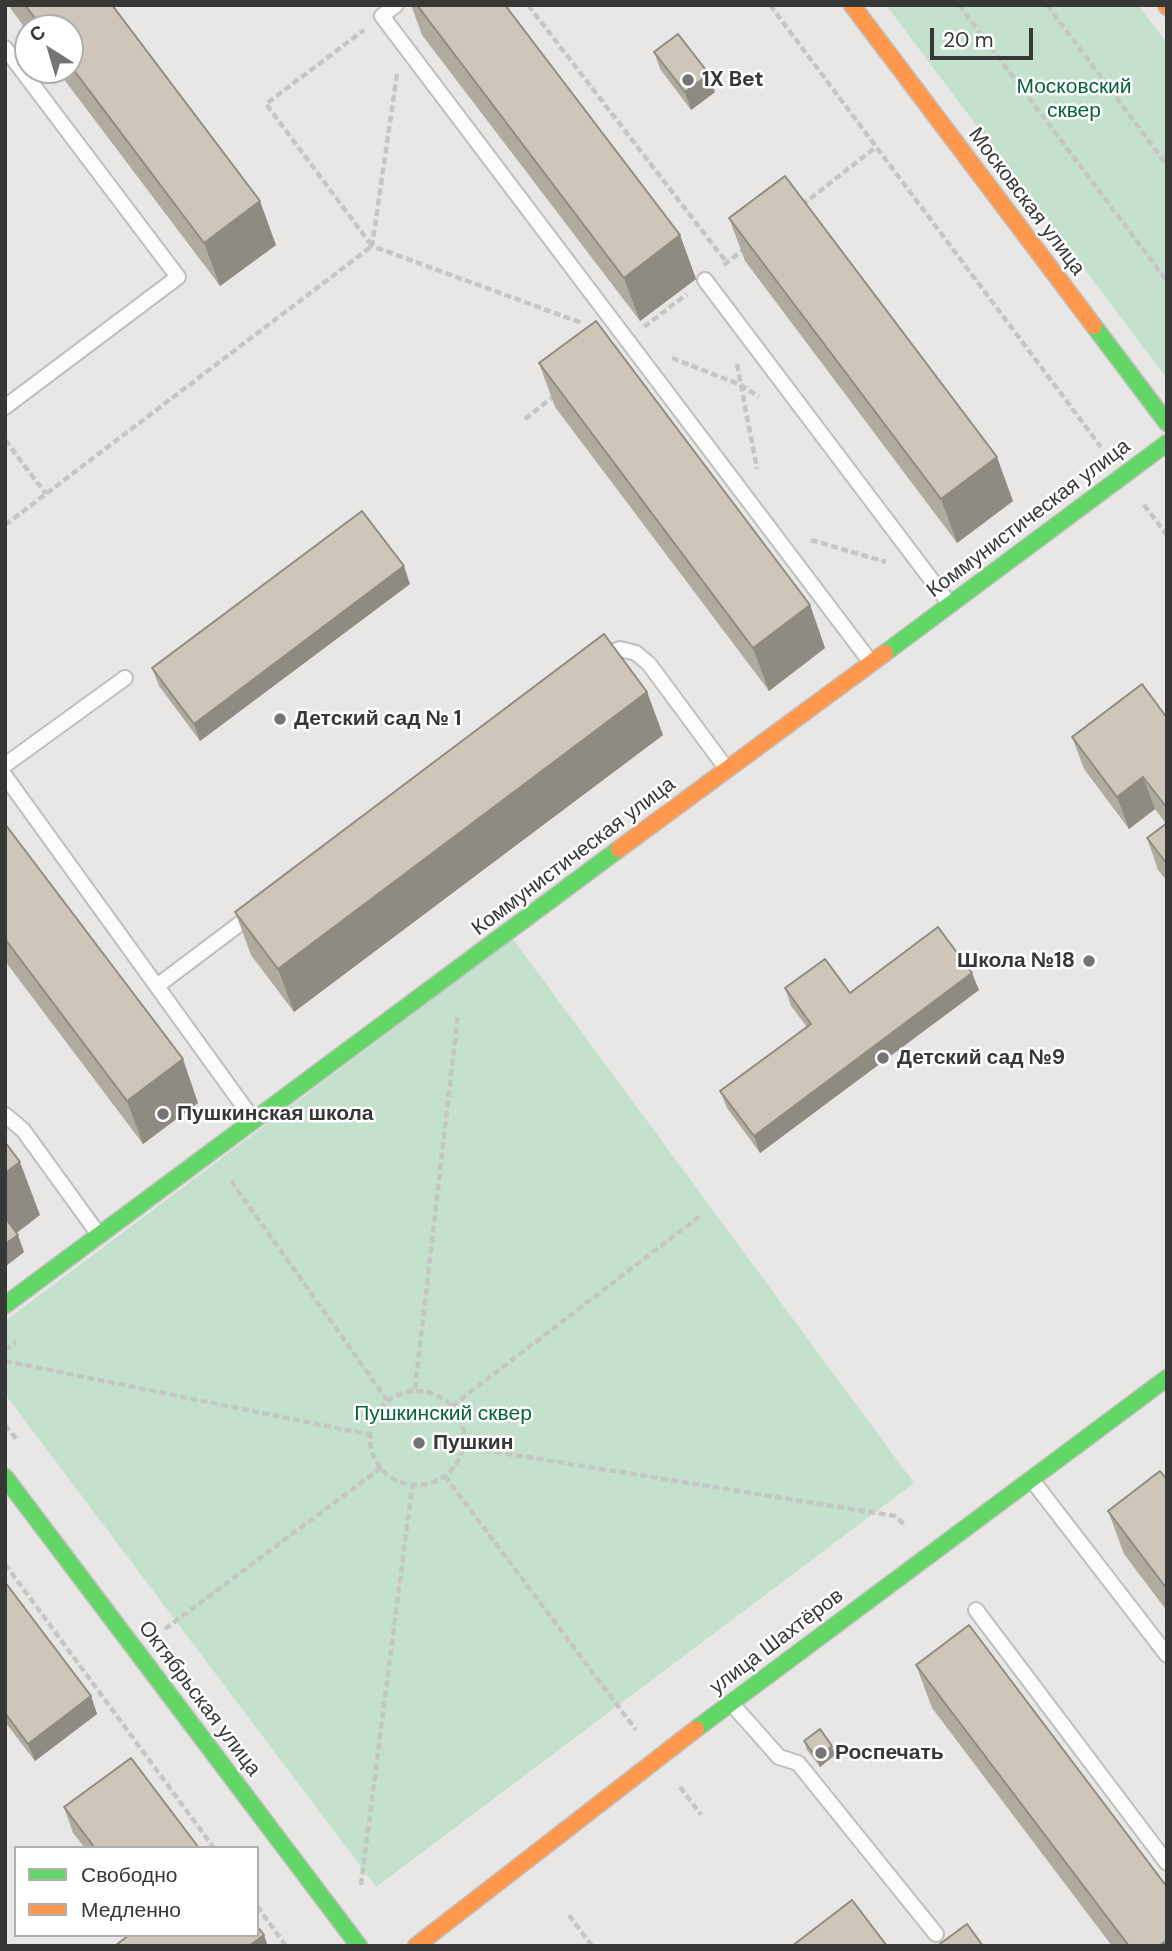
<!DOCTYPE html>
<html>
<head>
<meta charset="utf-8">
<style>
	body { margin:0 }
	#map { position:relative; width:1172px; height:1951px; overflow:hidden; background:#e9e7e5; font-family:"DM Sans",sans-serif }
	canvas { display:block }
	.frame { position:absolute; inset:0; border:7px solid #373735; pointer-events:none }
	.legend { position:absolute; left:14px; top:1846px; width:245px; height:91px; box-sizing:border-box; background:#fff; border:2px solid #afafae; margin:0; padding:9px 12px; list-style:none; font-size:21px; color:#373735 }
	.legend li { display:flex; align-items:center; gap:14px; height:35px }
	.legend b { width:35px; border:2px solid #afafae }
	.north { position:absolute; left:14px; top:14px; width:70px; height:70px; box-sizing:border-box; background:#fff; border:2px solid #afafae; border-radius:50%; rotate:323deg; font-size:19px; font-weight:700; line-height:28px; text-align:center; color:#373735 }
	.north::after { content:''; display:block; margin:auto; width:24px; height:32px; background:#757573; clip-path:polygon(50% 0,100% 100%,50% 72%,0 100%) }
	.scale { position:absolute; left:930px; top:28px; width:103px; height:32px; box-sizing:border-box; border:4px solid #373735; border-top:0; padding-left:9px; font-size:21px; line-height:24px; white-space:nowrap; color:#373735; -webkit-text-stroke:5px #fff; paint-order:stroke }
</style>
</head>
<body>
<div id="map">
<canvas width="1172" height="1951"></canvas>
<div class="frame"></div>
<ul class="legend">
<li><b style="height:9px;background:#63d668"></b>Свободно</li>
<li><b style="height:9px;background:#ff974d"></b>Медленно</li>
</ul>
<div class="north">С</div>
<div class="scale">20 m</div>
</div>
<script>
const ctx = document.querySelector('canvas').getContext('2d');
ctx.lineJoin = 'round';
function fill(path, color) {
  ctx.fillStyle = color;
  ctx.fill(path, 'evenodd');
}
function toPath(rows) {
  const path = new Path2D();
  for (const r of rows) {
    if (r.length === 3) {
      path.moveTo(r[0] + r[2], r[1]);
      path.arc(r[0], r[1], r[2], 0, 2 * Math.PI);
      continue;
    }
    path.moveTo(r[0], r[1]);
    for (let i = 2; i < r.length; i += 2) path.lineTo(r[i], r[i + 1]);
  }
  return path;
}
function stroke(path, color, width, dash) {
  ctx.strokeStyle = color;
  ctx.lineWidth = width;
  ctx.lineCap = dash ? 'butt' : 'round';
  ctx.setLineDash(dash || []);
  ctx.stroke(path);
}
function label(font, color, halo, rows, align = 'center') {
  ctx.font = font + ' "DM Sans",sans-serif';
  ctx.lineWidth = 5;
  ctx.setLineDash([]);
  ctx.textBaseline = 'middle';
  ctx.strokeStyle = halo;
  ctx.fillStyle = color;
  for (const [text, x, y, turn = 0] of rows) {
    ctx.save();
    ctx.translate(x, y);
    ctx.rotate((+turn || 0) * Math.PI / 180);
    ctx.textAlign = isNaN(turn) ? turn : align;
    if (halo) ctx.strokeText(text, 0, 0);
    ctx.fillText(text, 0, 0);
    ctx.restore();
  }
}
const green = toPath([
	[886,5,1138,5,1167,43,1167,379],
	[513,939,914,1483,376,1887,5,1394,5,1321]
]);
const path = toPath([
	[528,5,727,263],
	[770,5,1101,447],
	[959,5,1167,281],
	[1047,5,1167,165],
	[397,74,372,246,582,323],
	[802,205,876,147],
	[724,265,745,248],
	[644,327,687,294],
	[672,358,741,385,759,397],
	[737,364,757,469],
	[525,419,554,396],
	[5,440,46,494],
	[1144,505,1167,535],
	[5,525,372,246,266,104,364,30],
	[811,540,886,562],
	[231,1181,387,1400],
	[5,1350,16,1342],
	[5,1361,371,1435],
	[415,1389,458,1014],
	[417,1438,47],
	[452,1406,700,1216],
	[5,1425,18,1441],
	[464,1447,895,1516,906,1526],
	[445,1476,636,1730],
	[5,1564,214,1848],
	[165,1629,382,1467],
	[680,1787,701,1815],
	[361,1885,412,1487],
	[257,1906,286,1946],
	[569,1915,592,1946]
]);
const lane = toPath([
	[396,5,382,16,869,660],
	[5,48,178,277,5,407],
	[705,280,949,603],
	[599,657,620,649,636,653,649,664,726,768],
	[5,765,125,678],
	[5,776,252,1118],
	[157,986,254,913],
	[5,1115,23,1130,99,1235],
	[1032,1480,1167,1655],
	[976,1610,1167,1863],
	[731,1703,779,1757,798,1763,936,1934]
]);
const fast = toPath([
	[1094,326,1167,423],
	[885,653,1167,443],
	[5,1305,619,849],
	[5,1477,359,1946],
	[696,1729,1167,1378]
]);
const slow = toPath([
	[852,5,1094,326],
	[1166,5,1167,7],
	[619,849,885,653],
	[416,1946,696,1729]
]);
const wall = toPath([
	[8,5,112,5,276,245,220,286,57,70,70,70,70,28,28,28,28,32],
	[411,5,505,5,680,235,696,279,640,321,422,35],
	[654,52,715,92,691,110,660,69],
	[729,218,1013,501,957,543,745,261],
	[539,363,810,605,825,648,769,691,555,407],
	[410,584,200,741,159,686,152,668],
	[647,692,663,735,294,1012,251,955,235,912],
	[1167,718,1167,881,1158,870,1147,838,1166,824,1155,809,1129,829,1084,769,1072,737],
	[5,824,198,1103,143,1144,5,961],
	[785,988,850,993,979,990,760,1153,727,1108,720,1091,807,1027,791,1006],
	[1167,1480,1167,1611,1124,1554,1108,1511],
	[5,1582,91,1696,97,1714,35,1761,5,1722],
	[916,1665,1167,1946,1112,1946,932,1708],
	[804,1741,835,1755,820,1767,807,1750],
	[64,1807,199,1848,85,1848,73,1833]
]);
const shadedWall = toPath([
	[709,74,715,92,691,110,685,92],
	[260,201,276,245,220,286,204,243],
	[680,235,696,279,640,321,624,278],
	[997,457,1013,501,957,543,941,499],
	[404,566,410,584,200,741,194,724],
	[810,605,825,648,769,691,753,648],
	[647,692,663,735,294,1012,278,969],
	[1143,777,1155,809,1129,829,1117,797],
	[972,973,979,990,760,1153,754,1136],
	[183,1059,198,1103,143,1144,127,1101],
	[20,1162,40,1215,5,1242,5,1173],
	[18,1235,24,1252,5,1267,5,1244],
	[91,1696,97,1714,35,1761,28,1744],
	[832,1746,835,1755,820,1767,817,1758],
	[264,1935,268,1946,249,1946],
	[1167,1940,1167,1946,1159,1946]
]);
const building = toPath([
	[25,5,112,5,260,201,204,243,70,65,70,28,42,28,25,5],
	[417,5,505,5,680,235,624,278,417,5],
	[678,34,709,74,685,92,654,52,678,34],
	[785,176,997,457,941,499,729,218,785,176],
	[596,321,810,605,753,648,539,363,596,321],
	[362,511,404,566,194,724,152,668,362,511],
	[604,634,647,692,278,969,235,912,604,634],
	[1142,684,1167,718,1167,808,1143,777,1117,797,1072,737,1142,684],
	[1167,823,1167,864,1147,838,1167,823],
	[5,824,183,1059,127,1101,5,939,5,824],
	[938,927,972,973,754,1136,720,1091,811,1024,785,988,825,959,850,993,938,927],
	[5,1142,20,1162,5,1173,5,1142],
	[6,1219,18,1235,5,1244,5,1220,6,1219],
	[1160,1471,1167,1480,1167,1589,1108,1511,1160,1471],
	[5,1582,91,1696,28,1744,5,1713,5,1582],
	[969,1625,1167,1887,1167,1940,1159,1946,1129,1946,916,1665,969,1625],
	[820,1729,832,1746,817,1758,804,1741,820,1729],
	[131,1758,199,1848,95,1848,64,1807,131,1758],
	[852,1900,887,1946,792,1946,852,1900],
	[967,1924,983,1946,937,1946,967,1924],
	[257,1926,264,1935,249,1946,115,1946,129,1935,257,1935,257,1926]
]);
const markers = [
	[688,80,7,"#757573"],
	[280,719,7,"#757573"],
	[1089,961,7,"#757573"],
	[883,1058,7,"#757573"],
	[163,1114,7,"#757573"],
	[419,1443,7,"#757573"],
	[821,1753,7,"#757573"]
];
const poiNames = [
	["1X Bet",702,80],
	["Детский сад № 1",294,719],
	["Школа №18",1075,961,"right"],
	["Детский сад №9",897,1058],
	["Пушкинская школа",177,1114],
	["Пушкин",433,1443],
	["Роспечать",835,1753]
];
const parkNames = [
	["Московский",1074,87],
	["сквер",1074,111],
	["Пушкинский сквер",443,1414]
];
const streetNames = [
	["Московская улица",1026,202,53],
	["Коммунистическая улица",1029,519,-37],
	["Коммунистическая улица",574,857,-37],
	["улица Шахтёров",777,1642,-37],
	["Октябрьская улица",199,1699,53]
];
fill(green, '#c4e1ce');
stroke(lane, '#c0bfbd', 18);
stroke(fast, '#c0bfbd', 19);
stroke(slow, '#c0bfbd', 19);
stroke(path, '#c6c6c5', 4.5, [7, 3.5]);
stroke(lane, '#fcfbfb', 14);
stroke(fast, '#63d668', 16);
stroke(slow, '#ff974d', 16);
fill(wall, '#b1ab9f');
fill(shadedWall, '#908b82');
fill(building, '#cec7b9');
stroke(building, '#908b82', 2);
for (const [x, y, r, color] of markers) {
  const dot = new Path2D();
  dot.arc(x, y, r, 0, 2 * Math.PI);
  ctx.fillStyle = color;
  ctx.fill(dot);
  stroke(dot, '#fff', 2.5);
}
label('bold 21px', '#373735', '#fff', poiNames, 'left');
label('21px', '#08633d', '#fff', parkNames);
label('21px', '#373735', '#fff', streetNames);
</script>
</body>
</html>
